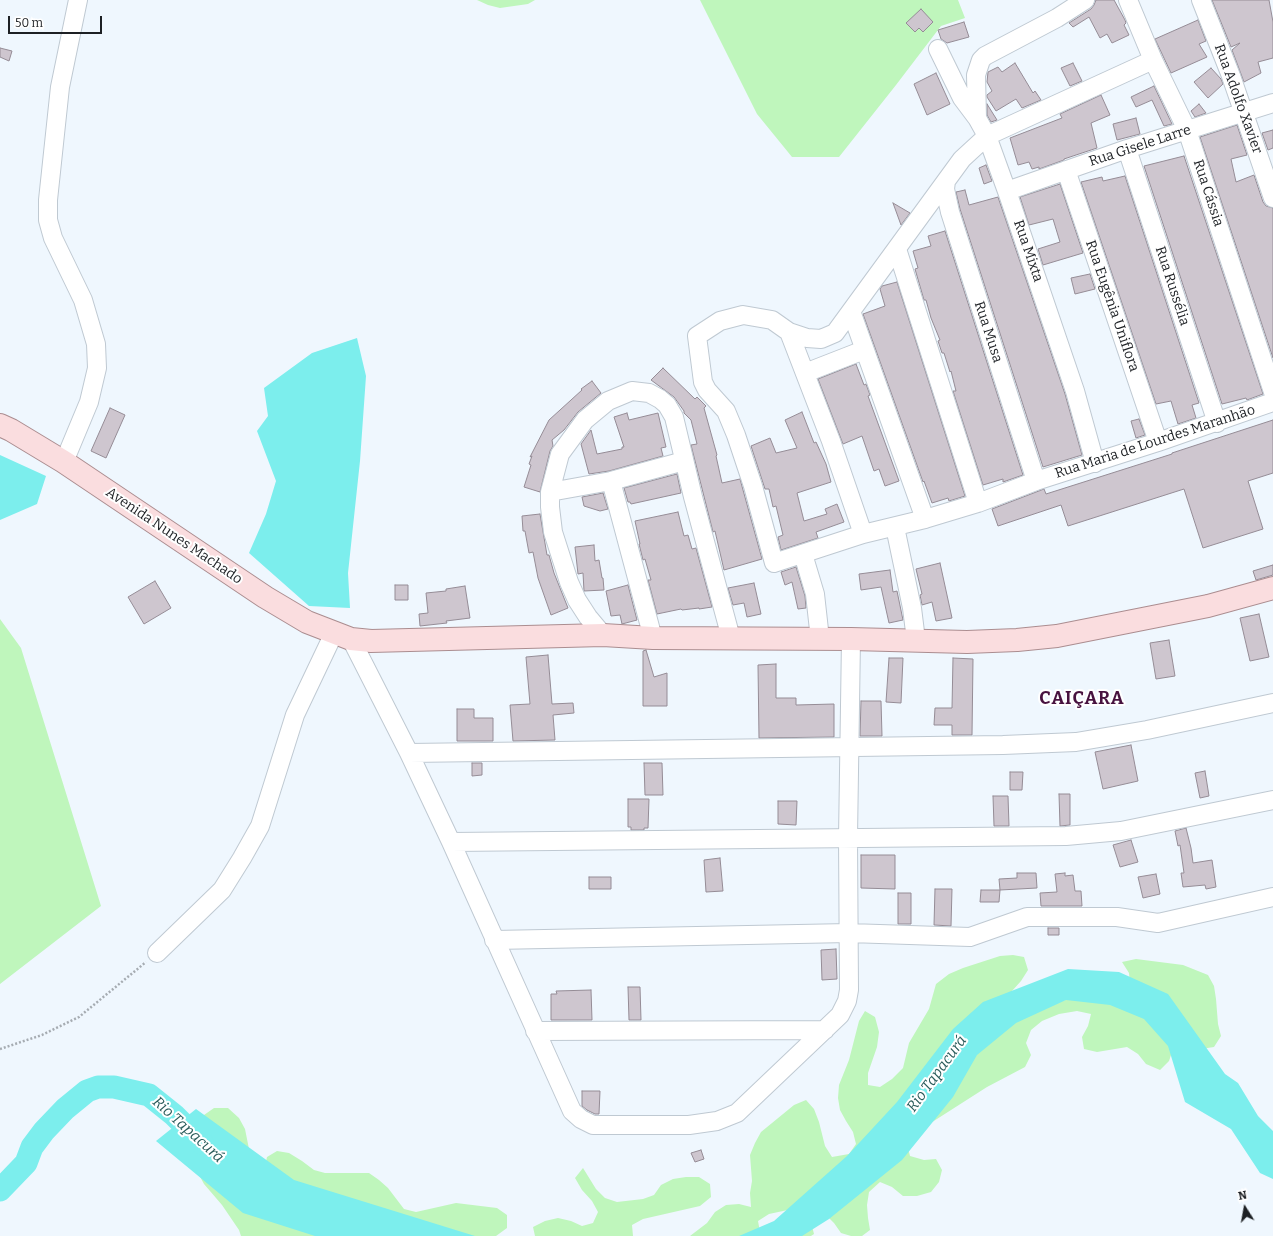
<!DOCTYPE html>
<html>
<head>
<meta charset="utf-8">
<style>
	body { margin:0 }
	#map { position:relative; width:1273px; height:1236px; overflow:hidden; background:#eff7fe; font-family:Bitter,serif }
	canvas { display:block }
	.north { position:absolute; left:1225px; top:1188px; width:40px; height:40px; -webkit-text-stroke:3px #fff; paint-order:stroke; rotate:349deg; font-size:11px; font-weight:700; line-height:16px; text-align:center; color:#1d2024 }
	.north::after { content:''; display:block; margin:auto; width:14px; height:18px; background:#1d2024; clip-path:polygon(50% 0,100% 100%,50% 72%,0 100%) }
	.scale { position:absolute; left:8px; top:16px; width:94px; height:18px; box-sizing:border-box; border:2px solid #1d2024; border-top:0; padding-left:5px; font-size:12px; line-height:14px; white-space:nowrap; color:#1d2024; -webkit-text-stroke:3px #fff; paint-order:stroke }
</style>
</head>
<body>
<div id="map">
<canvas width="1273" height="1236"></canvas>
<div class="north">N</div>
<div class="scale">50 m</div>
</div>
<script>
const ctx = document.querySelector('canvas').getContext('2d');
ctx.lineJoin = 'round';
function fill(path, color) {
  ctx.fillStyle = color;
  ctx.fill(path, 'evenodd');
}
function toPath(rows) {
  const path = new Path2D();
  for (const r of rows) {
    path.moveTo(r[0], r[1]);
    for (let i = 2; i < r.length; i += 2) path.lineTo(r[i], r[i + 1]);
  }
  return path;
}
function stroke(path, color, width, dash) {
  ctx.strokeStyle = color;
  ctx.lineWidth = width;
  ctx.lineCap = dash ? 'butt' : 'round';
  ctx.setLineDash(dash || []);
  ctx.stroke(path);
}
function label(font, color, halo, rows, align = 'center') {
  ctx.font = font + ' Bitter,serif';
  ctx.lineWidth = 4;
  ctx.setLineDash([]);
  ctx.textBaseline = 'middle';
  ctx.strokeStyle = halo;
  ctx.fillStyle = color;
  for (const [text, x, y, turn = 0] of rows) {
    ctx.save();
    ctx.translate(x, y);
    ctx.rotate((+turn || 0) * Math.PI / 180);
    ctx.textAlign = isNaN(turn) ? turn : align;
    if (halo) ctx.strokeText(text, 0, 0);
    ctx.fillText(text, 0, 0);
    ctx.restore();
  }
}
const green = toPath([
	[477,0,535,0,528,4,500,8,488,5],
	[700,0,958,0,965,18,941,26,896,85,839,157,792,157,757,114],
	[0,619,21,648,101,906,0,984],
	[1013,955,1024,957,1028,970,1021,981,1012,991,1014,1012,1130,985,1129,973,1122,962,1136,959,1183,965,1208,975,1214,986,1216,999,1218,1024,1221,1036,1214,1047,1201,1049,1173,1049,1169,1061,1160,1070,1146,1064,1138,1054,1127,1047,1097,1052,1084,1049,1082,1037,1088,1026,1091,1014,1077,1011,1059,1014,1042,1021,1031,1030,1026,1043,1031,1055,1025,1067,987,1087,926,1126,907,1144,910,1156,924,1160,936,1159,942,1170,939,1182,931,1192,917,1196,903,1196,892,1187,880,1182,869,1192,867,1205,868,1218,870,1230,862,1236,851,1236,841,1233,834,1223,824,1213,797,1208,769,1214,758,1221,760,1232,811,1222,814,1234,811,1236,690,1236,707,1223,715,1212,726,1205,739,1204,751,1207,750,1193,752,1181,750,1155,755,1143,761,1132,794,1105,806,1100,814,1109,819,1122,825,1146,832,1157,849,1154,856,1144,853,1132,846,1121,840,1110,838,1098,839,1085,849,1060,859,1021,865,1011,875,1017,879,1032,877,1047,868,1073,868,1085,880,1087,892,1079,903,1068,909,1043,929,1009,936,984,949,974,963,968,1000,956],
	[214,1108,228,1108,239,1118,245,1129,250,1154,264,1170,267,1157,277,1151,289,1153,302,1161,314,1170,325,1173,369,1173,379,1180,388,1188,404,1209,416,1212,456,1203,497,1208,507,1215,507,1228,496,1236,241,1236,239,1230,222,1205,204,1184,198,1173,204,1115],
	[583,1168,596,1189,605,1198,617,1202,643,1199,654,1195,661,1185,673,1179,686,1177,699,1177,710,1184,711,1197,700,1206,643,1219,632,1225,633,1236,535,1236,533,1227,545,1221,558,1218,571,1221,582,1226,593,1223,598,1212,592,1201,582,1190,575,1178]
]);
const water = toPath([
	[357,338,366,376,360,461,348,573,350,608,309,606,249,553,266,514,276,481,257,431,268,416,264,388,312,353],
	[0,455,46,476,37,504,0,520],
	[1068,969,1119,972,1168,994,1225,1074,1238,1083,1258,1116,1273,1131,1273,1179,1260,1173,1231,1129,1185,1102,1168,1046,1144,1019,1110,1005,1066,1000,1016,1023,977,1055,953,1097,902,1160,829,1219,802,1236,739,1236,774,1221,847,1156,897,1102,953,1029,983,1002],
	[196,1109,294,1180,475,1236,315,1236,243,1213,156,1141]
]);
const river = toPath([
	[0,1190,26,1163,32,1147,44,1131,65,1109,87,1091,98,1087,114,1087,149,1095,174,1115,202,1143]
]);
const building = toPath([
	[1096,0,1114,0,1125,20,1126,23,1124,25,1129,35,1112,43,1107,34,1100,38,1089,17,1073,27,1069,23,1091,9,1094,5,1096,0],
	[1212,0,1269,0,1273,22,1273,58,1258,62,1261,73,1244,82,1232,50,1240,43,1231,47,1212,0],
	[921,9,933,22,923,32,919,28,915,32,906,23,921,9],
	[1198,20,1206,41,1199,44,1207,57,1171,73,1155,39,1198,20],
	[964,22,969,37,947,43,941,39,938,30,964,22],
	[0,48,12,51,9,61,0,57,0,48],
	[1015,63,1033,93,1035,91,1041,100,1022,108,1016,99,996,111,987,97,987,95,992,91,987,82,988,72,998,67,1002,72,1015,63],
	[1073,63,1082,81,1070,86,1061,68,1073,63],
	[1211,68,1221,79,1223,84,1208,98,1194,82,1211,68],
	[936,73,950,104,927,115,914,84,936,73],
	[1154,86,1172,124,1164,126,1152,100,1136,107,1131,97,1154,86],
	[1101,95,1110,115,1091,123,1097,148,1064,159,1064,160,1039,169,1039,167,1032,169,1029,162,1018,165,1010,138,1062,118,1060,114,1101,95],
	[987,104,997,120,991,122,987,115,987,104],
	[1199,104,1206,113,1195,117,1191,111,1199,104],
	[1136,118,1140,134,1117,140,1113,124,1136,118],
	[1237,125,1247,155,1231,159,1236,182,1254,175,1263,202,1266,206,1273,208,1273,358,1200,137,1237,125],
	[1273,130,1273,148,1268,150,1262,133,1273,130],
	[1184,156,1263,394,1247,400,1246,398,1222,404,1144,166,1184,156],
	[986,165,992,181,984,184,979,168,986,165],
	[1125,176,1199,403,1192,405,1196,418,1178,424,1171,401,1156,404,1081,182,1102,177,1103,181,1125,176],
	[1060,184,1083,253,1043,265,1038,249,1060,242,1053,219,1029,225,1020,197,1060,184],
	[965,190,969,205,998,197,1065,394,1082,455,1043,467,960,209,956,192,965,190],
	[893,203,910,213,901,225,893,203],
	[945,231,1023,475,1003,482,1003,479,983,485,953,391,956,391,951,371,950,372,944,353,942,353,938,341,940,340,931,318,926,300,924,300,915,269,918,268,913,251,931,246,928,236,945,231],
	[1090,274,1095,289,1075,294,1071,278,1090,274],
	[897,282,965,496,949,501,948,498,932,503,924,481,923,482,863,314,885,306,880,289,882,286,897,282],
	[856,364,864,385,866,384,870,395,868,396,899,481,885,486,879,469,874,471,862,436,843,444,818,379,856,364],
	[663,368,695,399,697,397,706,406,704,408,717,455,716,456,722,483,740,479,762,559,724,570,715,531,713,532,691,445,697,444,691,420,684,413,684,411,674,397,651,380,663,368],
	[592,381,601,393,578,412,564,430,552,440,553,446,550,451,540,492,524,487,531,465,529,464,532,456,530,457,549,420,582,390,581,389,592,381],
	[110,408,125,415,106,458,91,451,110,408],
	[802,412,814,443,816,442,826,464,831,482,797,493,804,521,827,514,825,509,837,504,844,522,816,532,818,538,781,550,778,537,783,535,776,506,773,507,769,489,765,489,751,446,770,438,776,453,797,448,785,420,802,412],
	[627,413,629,420,658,413,666,447,661,448,663,456,609,471,589,474,581,444,591,430,597,454,622,449,622,447,624,447,614,417,627,413],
	[1139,419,1145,435,1136,438,1131,421,1139,419],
	[1273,420,1273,473,1248,481,1263,529,1203,548,1184,489,1068,526,1061,505,998,526,992,509,1044,489,1046,494,1172,454,1172,453,1273,420],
	[677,474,681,493,631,504,630,502,628,502,624,488,677,474],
	[603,493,608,509,600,511,584,506,582,497,603,493],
	[678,512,684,536,688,535,692,549,696,548,712,607,699,609,699,608,682,610,681,609,657,614,648,580,651,580,645,559,643,560,639,544,640,544,635,521,678,512],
	[540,514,547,555,549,555,554,573,568,608,551,615,538,578,533,552,529,553,525,531,523,531,522,516,540,514],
	[594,545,595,561,599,560,602,578,603,578,604,590,584,591,583,573,578,574,575,547,594,545],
	[940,563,952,618,936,621,932,602,922,605,920,595,922,594,916,569,940,563],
	[1273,565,1273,575,1256,580,1253,571,1273,565],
	[796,567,805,596,806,608,798,609,792,582,785,585,781,572,796,567],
	[890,570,893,592,897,591,903,620,889,623,881,587,861,590,859,574,890,570],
	[155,581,171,608,144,624,128,597,155,581],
	[754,583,761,614,747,617,744,603,733,605,728,588,754,583],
	[395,585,408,585,408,600,395,600,395,585],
	[628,585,637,620,622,624,620,615,611,616,606,591,628,585],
	[465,586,470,618,446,621,447,623,420,626,419,614,428,613,426,593,446,591,446,589,465,586],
	[1259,614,1269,657,1250,661,1240,618,1259,614],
	[1169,640,1175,676,1156,679,1150,643,1169,640],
	[646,650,654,677,667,673,667,706,643,706,643,651,646,650],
	[548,655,552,704,573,703,574,713,553,715,555,740,513,741,510,705,530,704,526,657,548,655],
	[889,658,903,658,901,703,886,702,889,658],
	[953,658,973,659,972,735,952,735,952,725,934,725,935,708,952,708,953,658],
	[776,664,776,698,796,698,796,705,834,704,834,737,759,738,758,665,776,664],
	[861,701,881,701,882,736,860,736,861,701],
	[457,709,474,709,474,718,493,718,493,741,457,741,457,709],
	[1131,745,1138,781,1103,789,1095,752,1131,745],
	[472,763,482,763,482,775,472,776,472,763],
	[644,763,662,763,663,795,645,795,644,763],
	[1205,771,1209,796,1200,798,1195,773,1205,771],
	[1010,772,1023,772,1022,790,1010,790,1010,772],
	[1059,794,1070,794,1070,825,1060,826,1059,794],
	[993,796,1008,796,1009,826,994,826,993,796],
	[628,799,649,799,648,828,644,828,644,830,631,830,631,827,628,827,628,799],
	[778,801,797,801,796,825,778,824,778,801],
	[1186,828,1191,848,1193,863,1212,860,1216,887,1206,889,1205,885,1183,887,1181,873,1184,873,1180,845,1178,846,1175,831,1186,828],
	[1131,840,1138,862,1120,867,1113,845,1131,840],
	[861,855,895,855,895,889,861,888,861,855],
	[720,858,723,891,706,892,704,860,720,858],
	[1017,873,1036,873,1037,888,1000,890,999,879,1017,878,1017,873],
	[1065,873,1065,876,1073,875,1075,891,1081,891,1082,906,1041,906,1040,893,1057,892,1055,874,1065,873],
	[1156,874,1160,894,1143,898,1138,877,1156,874],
	[589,877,611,877,611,889,589,889,589,877],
	[935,889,952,889,951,926,934,925,935,889],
	[981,890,1000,890,999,902,980,902,981,890],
	[898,893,911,893,911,924,898,924,898,893],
	[1048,928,1059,928,1059,935,1048,935,1048,928],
	[836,949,837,979,822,980,821,950,836,949],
	[628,987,640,987,641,1020,629,1020,628,987],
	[591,990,592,1020,551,1020,551,994,557,994,556,991,591,990],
	[582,1091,600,1091,599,1114,595,1114,587,1110,582,1106,582,1091],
	[701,1150,704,1159,695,1162,691,1153,701,1150]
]);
const path = toPath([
	[0,1049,42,1035,79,1017,146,962]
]);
const minor = toPath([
	[1128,0,1153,60,1187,130,1273,392],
	[1201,0,1231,76,1273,198],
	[938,49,962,98,977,118,987,136,1009,197,1075,391,1095,463],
	[1153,60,987,136,962,159,835,333,821,339,807,338,789,332,772,320,743,315,720,321,697,336,703,382,707,390,726,411,736,435,753,486,774,563,863,534,925,519,978,503,1036,481,1158,442,1273,402],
	[977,118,976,75,981,60,985,56,1057,18,1085,0],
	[1127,149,1217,423],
	[1066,170,1158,442],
	[946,181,945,189,950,212,1036,481],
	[1007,191,1127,149,1273,103],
	[897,249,978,503],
	[851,311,925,519],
	[789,332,831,441,863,534],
	[805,373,864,350],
	[64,462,89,402,97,368,96,344,83,300,53,238,48,220,48,200,60,87,78,0],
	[611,481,653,638],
	[550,492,611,481,684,461],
	[895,527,912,608,916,640],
	[803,554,815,594,820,639],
	[603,635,588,617,577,600,569,582,553,532,550,507,550,492,560,454,585,420,608,401,632,391,649,393,660,399,667,405,674,417,693,497,731,638],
	[351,639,409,753,451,842,572,1111,581,1119,593,1125,689,1125,717,1121,737,1113,840,1015,847,1001,849,990,848,838,851,639],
	[409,753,1003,745,1076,742,1147,730,1273,703],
	[451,842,1066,836,1121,831,1273,800],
	[494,940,849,933,970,937,1027,917,1117,917,1158,923,1273,897],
	[157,953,222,890,242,858,260,826,295,715,334,633],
	[535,1031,825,1030]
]);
const major = toPath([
	[0,425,11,430,64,462,265,597,307,622,351,639,371,641,603,635,653,638,851,639,967,642,1017,640,1057,636,1208,606,1273,588]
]);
const streetNames = [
	["Rua Adolfo Xavier",1238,99,70],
	["Rua Gisele Larre",1140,146,-18],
	["Rua Cássia",1208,193,72],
	["Rua Mixta",1028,251,71],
	["Rua Russélia",1172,286,72],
	["Rua Eugênia Uniflora",1112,306,71],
	["Rua Musa",988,332,72],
	["Rua Maria de Lourdes Maranhão",1155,442,-18],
	["Avenida Nunes Machado",174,536,34]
];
const waterNames = [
	["Rio Tapacurá",937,1074,-54],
	["Rio Tapacurá",188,1130,42]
];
const districtNames = [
	["CAIÇARA",1082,699]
];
fill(green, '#bff6bc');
fill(water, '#7ceeed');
stroke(river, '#7ceeed', 23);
fill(building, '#cec6cf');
stroke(building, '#958c96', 1);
stroke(minor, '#bfc9d2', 20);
stroke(major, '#ab8d90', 24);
stroke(path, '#a6acb2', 2.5, [2, 2]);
stroke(minor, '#fff', 18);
stroke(major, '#fadddf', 22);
label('14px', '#1d2024', '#fff', streetNames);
label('italic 15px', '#2a5c5b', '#fff', waterNames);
ctx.letterSpacing = '1px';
label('bold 18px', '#47123f', '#fff', districtNames);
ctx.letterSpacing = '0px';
</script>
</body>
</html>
